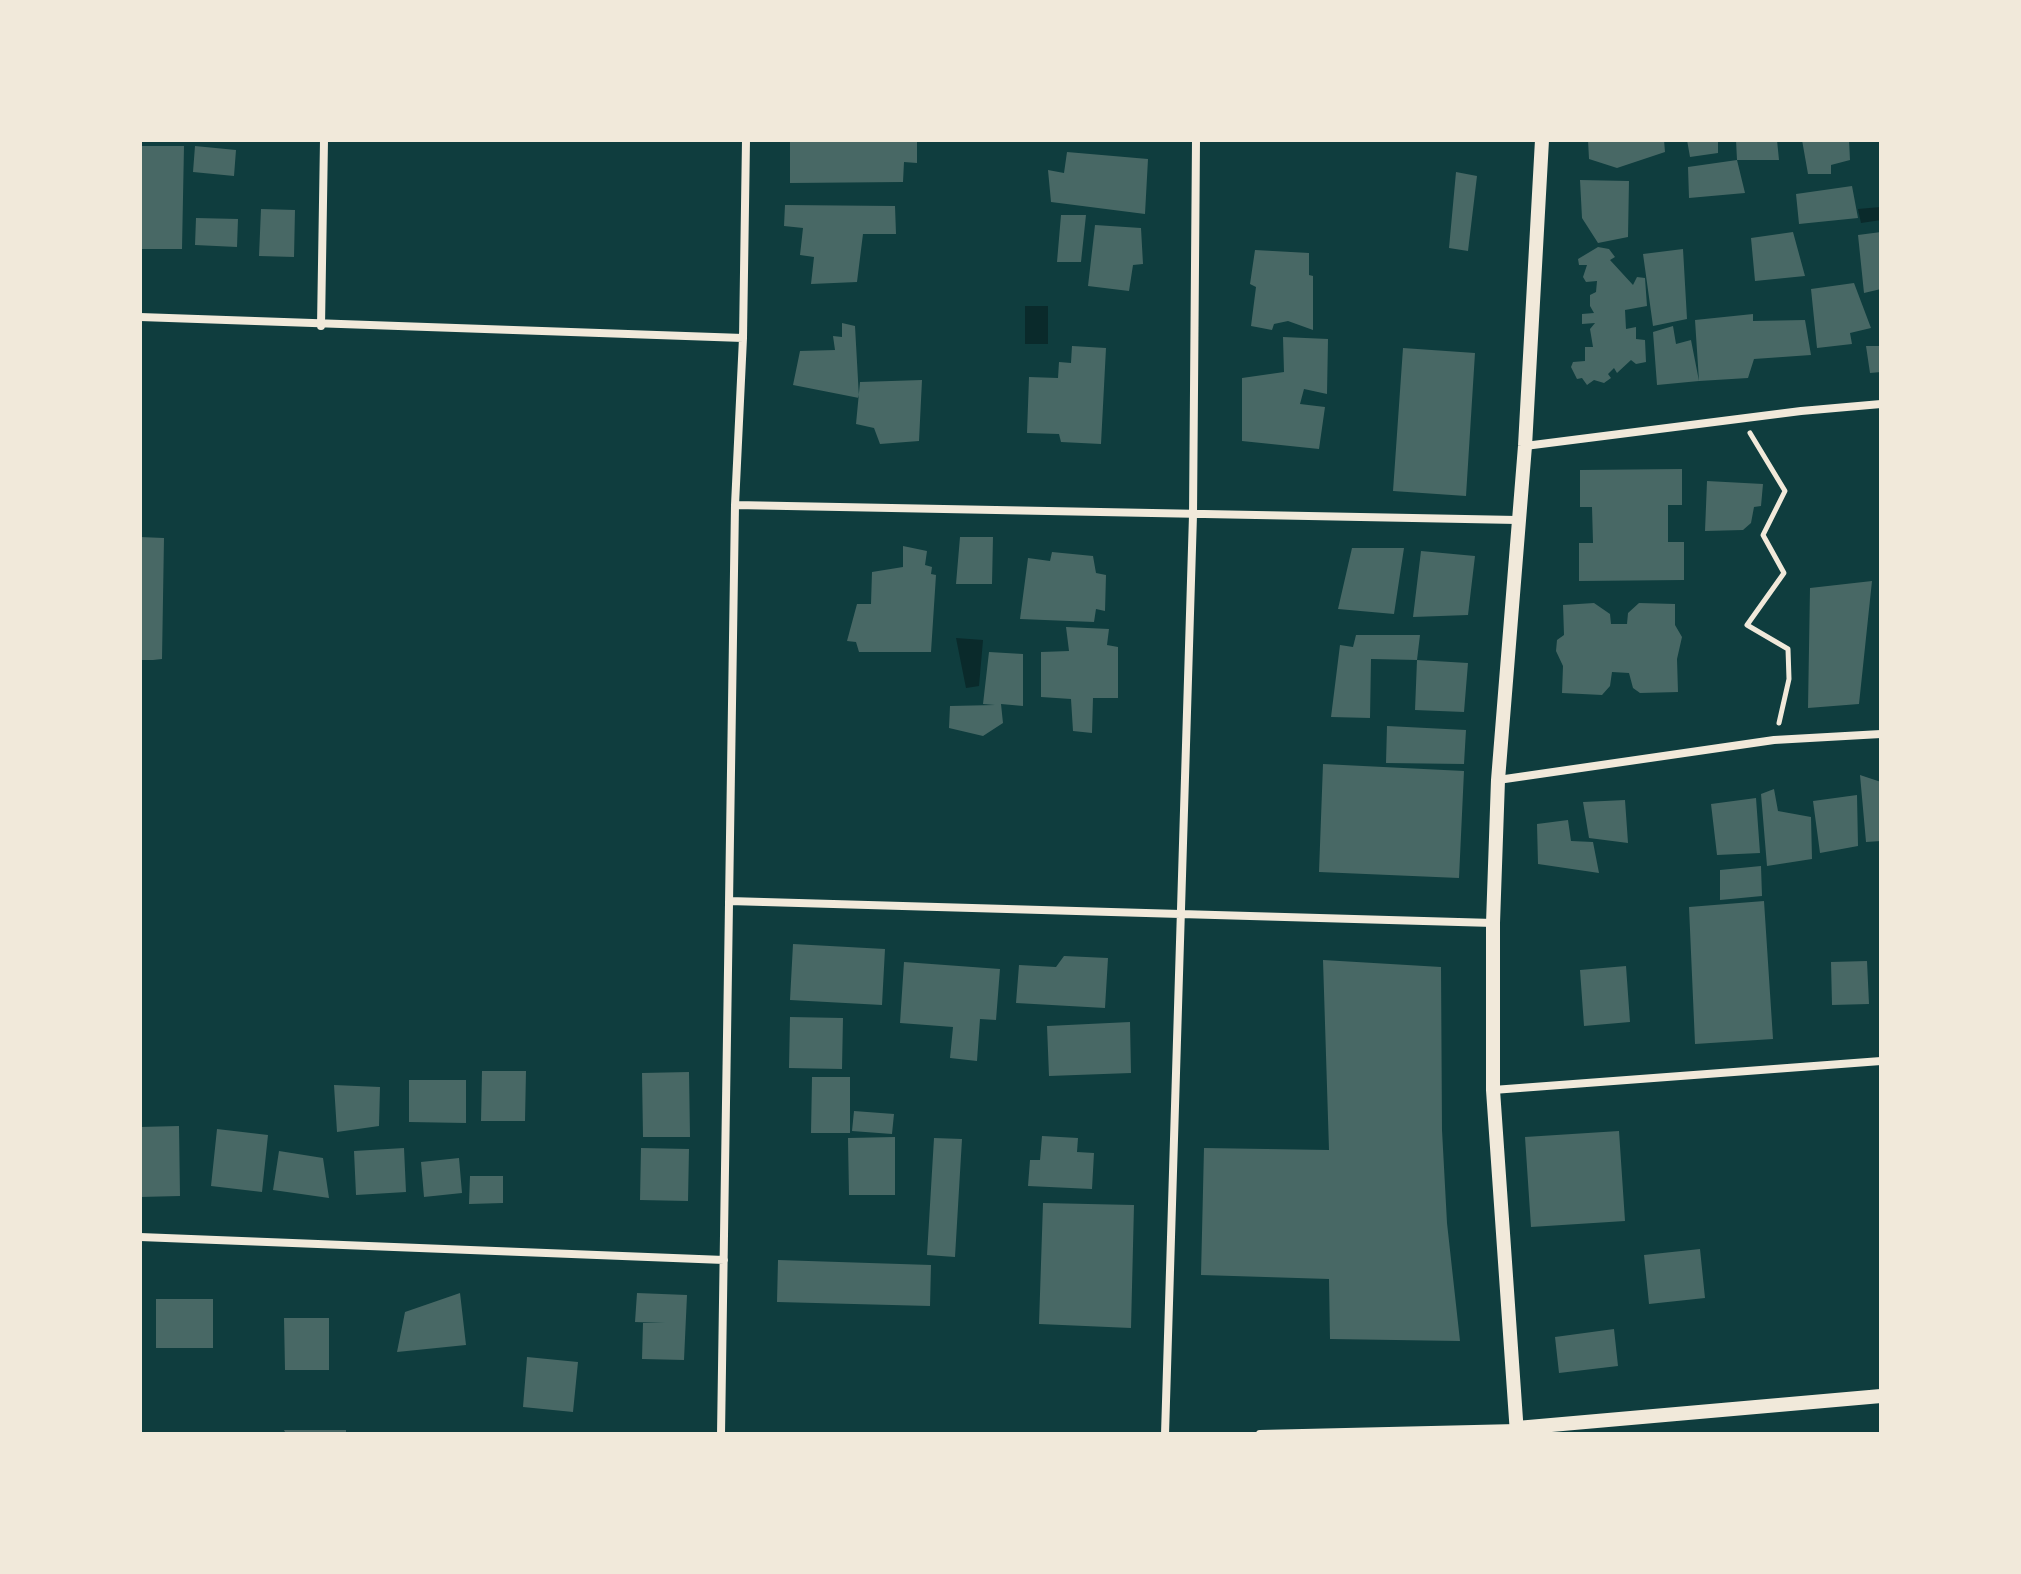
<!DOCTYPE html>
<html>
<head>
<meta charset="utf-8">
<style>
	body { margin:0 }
	#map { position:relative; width:2021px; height:1574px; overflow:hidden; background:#0f3d3e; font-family:Spectral,serif }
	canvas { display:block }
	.frame { position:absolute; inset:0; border:142px solid #f1e9da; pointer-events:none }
</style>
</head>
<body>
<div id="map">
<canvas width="2021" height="1574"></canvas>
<div class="frame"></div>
</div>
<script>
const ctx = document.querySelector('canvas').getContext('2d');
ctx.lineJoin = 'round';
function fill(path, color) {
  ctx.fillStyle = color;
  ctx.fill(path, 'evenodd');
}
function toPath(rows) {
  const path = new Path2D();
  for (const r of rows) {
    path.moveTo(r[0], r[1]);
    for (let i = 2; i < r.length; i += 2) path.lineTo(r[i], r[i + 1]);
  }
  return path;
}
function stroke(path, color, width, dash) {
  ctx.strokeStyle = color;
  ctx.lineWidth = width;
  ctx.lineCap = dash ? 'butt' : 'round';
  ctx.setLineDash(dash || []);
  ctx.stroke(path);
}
const water = toPath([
	[1881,207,1881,220,1861,223,1858,209],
	[1025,306,1048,306,1048,344,1025,344],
	[956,638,983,640,979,686,966,688]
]);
const building = toPath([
	[790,140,917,140,917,163,904,162,903,182,790,183],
	[1588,140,1664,140,1665,152,1617,168,1589,159],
	[1687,140,1718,140,1718,153,1690,157],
	[1736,140,1777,140,1779,160,1737,160],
	[1802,140,1849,140,1850,160,1831,165,1831,174,1808,174],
	[140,146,184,146,182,249,140,249],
	[195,146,236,150,234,176,193,172],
	[1067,152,1148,159,1145,214,1051,202,1048,170,1064,173],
	[1737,160,1745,193,1689,198,1688,167],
	[1456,172,1477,176,1468,251,1449,248],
	[1580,180,1629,181,1628,237,1598,243,1582,218],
	[1852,186,1858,218,1799,224,1796,194],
	[785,205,895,206,896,234,863,234,857,282,811,284,814,257,800,255,803,228,784,226],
	[261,209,295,210,294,257,259,256],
	[1061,215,1086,215,1081,262,1057,262],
	[196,218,238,219,237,247,195,245],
	[1095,225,1141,228,1143,264,1133,265,1129,291,1088,286],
	[1793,232,1805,276,1755,281,1751,238],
	[1881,232,1881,289,1864,293,1858,235],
	[1598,247,1609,249,1615,257,1610,260,1633,285,1637,277,1645,278,1647,306,1625,310,1626,329,1636,327,1636,339,1645,340,1646,362,1636,364,1631,360,1617,373,1614,368,1608,374,1611,378,1604,383,1594,380,1587,385,1582,378,1577,379,1571,367,1573,362,1585,361,1585,347,1593,347,1590,329,1595,323,1582,324,1582,314,1594,313,1590,306,1590,295,1596,292,1597,281,1586,282,1583,277,1587,265,1579,265,1578,259],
	[1683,249,1687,319,1653,326,1643,254],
	[1255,250,1309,253,1309,275,1313,276,1313,330,1288,321,1274,324,1272,330,1251,326,1256,287,1250,284],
	[1854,283,1871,328,1850,333,1852,344,1817,348,1811,289],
	[1753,314,1753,321,1805,320,1811,355,1754,359,1748,378,1699,381,1695,320],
	[842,323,855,326,859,398,793,385,800,351,835,350,833,336,842,337],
	[1673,326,1676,344,1691,340,1699,381,1657,385,1653,332],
	[1283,337,1328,339,1327,394,1304,389,1300,404,1325,407,1319,449,1242,441,1242,378,1284,372],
	[1072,346,1106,348,1101,444,1061,442,1059,434,1027,433,1029,377,1058,378,1059,362,1071,363],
	[1866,346,1881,346,1881,372,1870,373],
	[1403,348,1475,353,1466,496,1393,491],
	[922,380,919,441,880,444,874,428,856,424,860,382],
	[1682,469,1682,505,1668,505,1668,542,1684,542,1684,580,1579,581,1579,543,1593,543,1592,507,1580,507,1580,470],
	[1707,481,1763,484,1761,506,1754,507,1751,523,1743,530,1705,531],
	[140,537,164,538,162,659,153,660,140,660],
	[960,537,993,537,992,584,956,584],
	[903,546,927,551,925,565,932,567,931,574,936,575,931,652,859,652,856,642,847,641,857,604,871,604,872,572,903,567],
	[1352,548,1404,548,1394,614,1338,609],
	[1421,551,1475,556,1468,615,1413,617],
	[1052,552,1093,556,1096,573,1106,575,1105,611,1096,609,1094,622,1020,619,1028,558,1050,561],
	[1872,581,1859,704,1808,708,1810,588],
	[1594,603,1610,614,1611,624,1627,624,1628,613,1639,603,1675,604,1675,625,1682,637,1677,659,1678,692,1640,693,1633,688,1629,673,1612,672,1610,686,1602,695,1562,693,1563,666,1556,651,1557,640,1564,635,1563,605],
	[1066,627,1109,629,1107,645,1118,647,1118,698,1093,698,1092,733,1073,731,1071,699,1041,697,1041,652,1069,651],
	[1356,635,1420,635,1417,660,1371,659,1370,718,1331,717,1340,645,1353,647],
	[989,652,1023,654,1023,706,1001,704,1003,723,983,736,949,728,950,706,995,705,983,704],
	[1417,660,1468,663,1464,712,1415,710],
	[1387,726,1466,730,1464,764,1386,763],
	[1323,764,1464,771,1459,878,1319,872],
	[1860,775,1881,782,1881,841,1866,842],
	[1774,789,1778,811,1811,817,1812,859,1767,866,1761,794],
	[1857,795,1858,846,1820,853,1813,801],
	[1756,798,1760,853,1717,855,1711,804],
	[1625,800,1628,843,1589,838,1583,802],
	[1568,820,1571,841,1593,842,1599,873,1538,864,1537,824],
	[1761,866,1762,896,1720,900,1720,870],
	[1764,901,1773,1039,1695,1044,1689,907],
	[793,944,885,949,882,1005,790,1000],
	[1064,956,1108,958,1105,1008,1016,1003,1019,965,1056,967],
	[1323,960,1441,967,1442,1130,1447,1223,1460,1341,1330,1339,1329,1279,1201,1275,1204,1148,1329,1150],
	[1867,961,1869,1004,1832,1005,1831,962],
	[904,962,1000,969,996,1020,980,1019,977,1061,950,1058,953,1027,900,1023],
	[1626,966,1630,1022,1584,1026,1580,970],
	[790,1017,843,1018,842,1069,789,1068],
	[1130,1022,1131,1073,1049,1076,1047,1026],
	[482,1071,526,1071,525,1121,481,1121],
	[689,1072,690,1137,643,1137,642,1073],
	[812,1077,850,1077,850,1133,811,1133],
	[409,1080,466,1080,466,1123,409,1122],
	[334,1085,380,1087,379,1126,337,1132],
	[854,1111,894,1114,892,1134,852,1131],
	[179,1126,180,1196,140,1197,140,1127],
	[217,1129,268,1135,262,1192,211,1186],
	[1619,1131,1625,1221,1531,1227,1525,1137],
	[1042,1136,1078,1138,1077,1152,1094,1153,1092,1189,1028,1186,1030,1160,1040,1160],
	[895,1137,895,1195,849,1195,848,1138],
	[934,1138,962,1139,955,1257,927,1255],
	[404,1148,406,1192,356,1195,354,1151],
	[641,1148,689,1149,688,1201,640,1200],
	[279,1151,323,1158,329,1198,273,1190],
	[459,1158,462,1193,424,1197,421,1162],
	[470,1176,503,1176,503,1203,469,1204],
	[1043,1203,1134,1205,1131,1328,1039,1324],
	[1700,1249,1705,1298,1649,1304,1644,1255],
	[778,1260,931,1265,930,1306,777,1302],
	[460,1293,466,1345,397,1352,405,1312],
	[637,1293,687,1295,684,1360,642,1359,643,1323,665,1323,635,1322],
	[156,1299,213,1299,213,1348,156,1348],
	[284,1318,329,1318,329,1370,285,1370],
	[1614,1329,1618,1366,1559,1373,1555,1337],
	[527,1357,578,1362,573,1412,523,1407],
	[284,1430,346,1430,346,1434,286,1434]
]);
const path = toPath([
	[1750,433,1785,491,1763,535,1784,573,1747,625,1788,649,1789,679,1779,723]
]);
const minor = toPath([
	[140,317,743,338],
	[321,326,324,140],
	[1525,446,1801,411,1881,404],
	[735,505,1517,520],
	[1498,780,1774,740,1881,734],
	[729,901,1493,923],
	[1493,1090,1881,1061],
	[140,1237,724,1260],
	[721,1434,735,505,743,338,746,140],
	[1165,1434,1193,515,1196,140],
	[1260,1434,1517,1428]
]);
const tertiary = toPath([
	[1517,1428,1881,1396],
	[1517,1434,1493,1090,1493,923,1498,780,1525,446,1542,140]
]);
fill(water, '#0a2a2b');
fill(building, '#486865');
stroke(path, '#f1e9da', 5);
stroke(minor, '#f1e9da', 8);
stroke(tertiary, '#f1e9da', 14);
</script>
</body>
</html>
